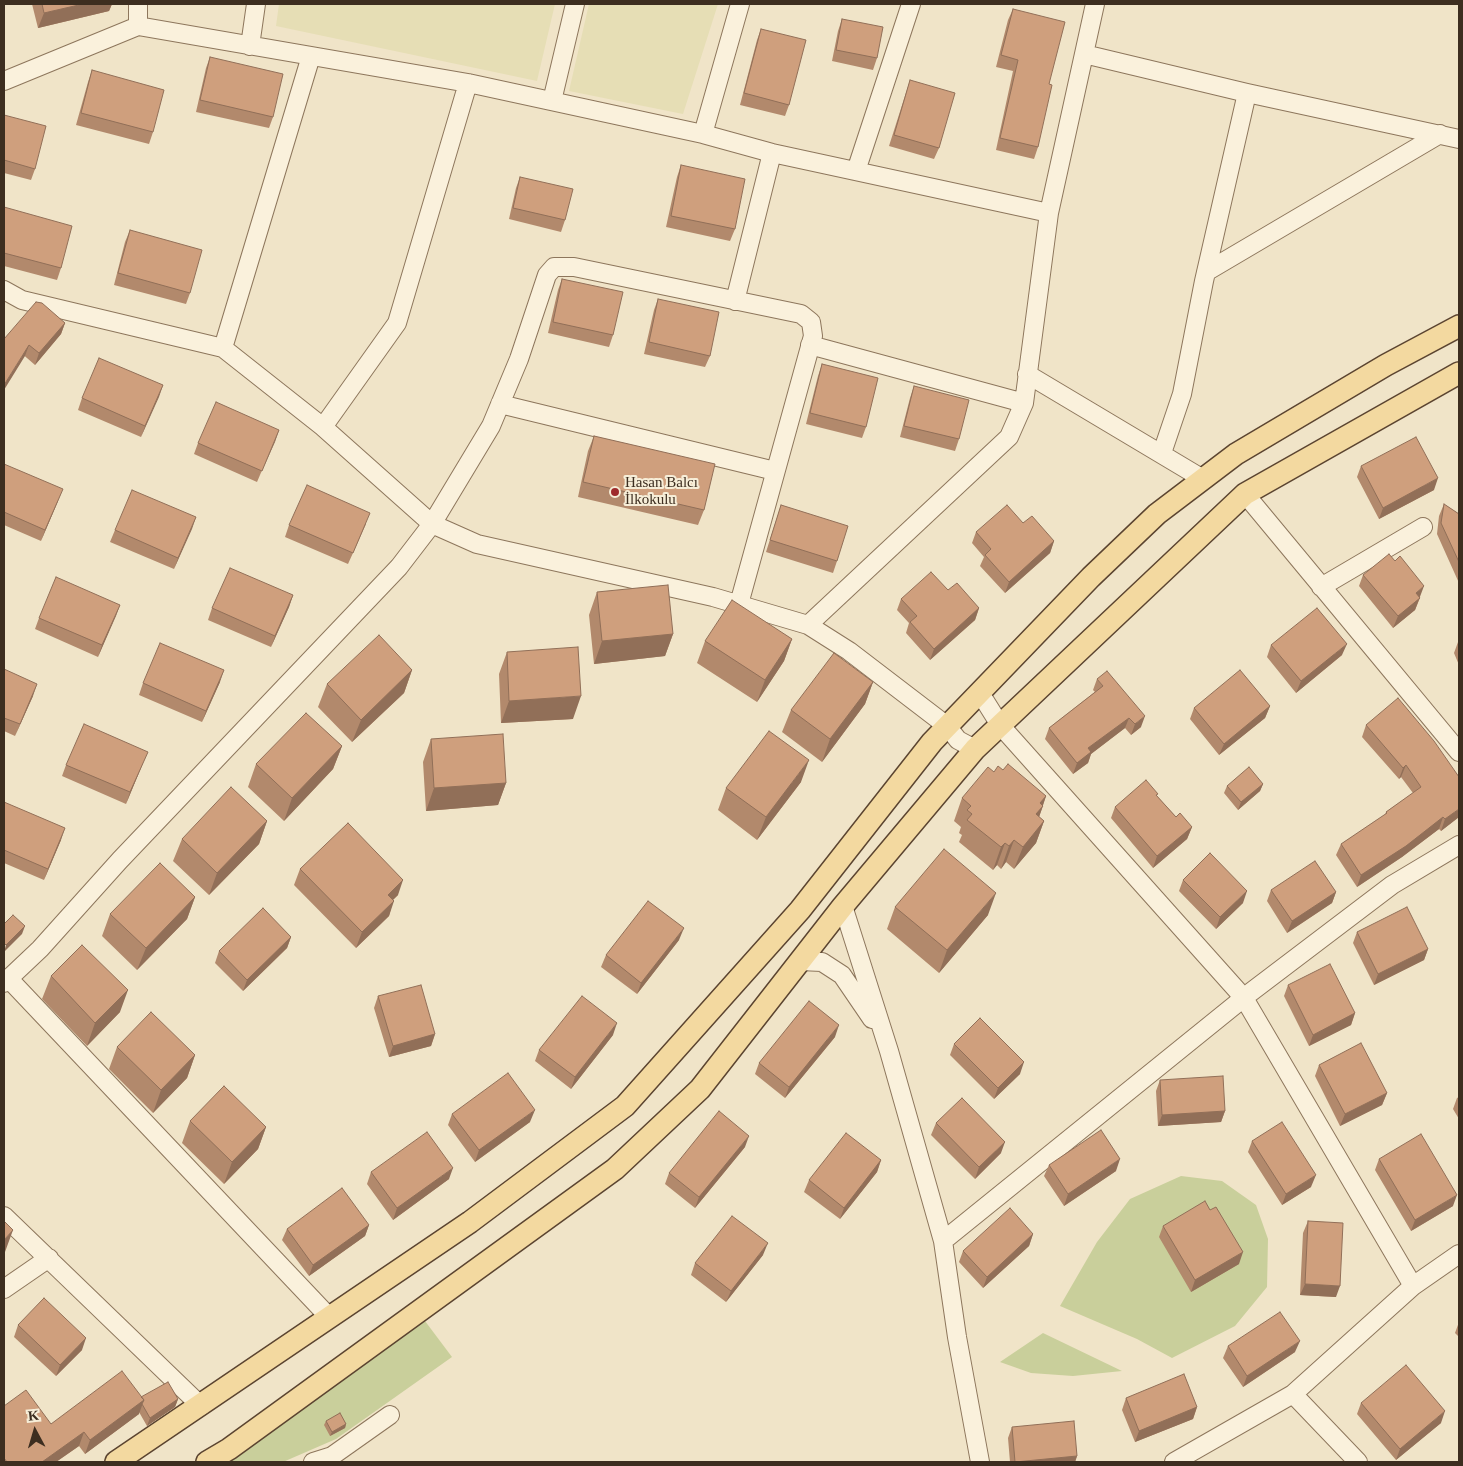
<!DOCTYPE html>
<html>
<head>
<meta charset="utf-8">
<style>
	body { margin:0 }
	#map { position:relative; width:1463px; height:1466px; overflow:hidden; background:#f0e4c8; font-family:Georgia,serif }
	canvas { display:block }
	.frame { position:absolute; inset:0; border:5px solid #3d2e20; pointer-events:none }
	.north { position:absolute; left:10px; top:1406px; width:50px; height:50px; -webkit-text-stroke:4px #f7eed8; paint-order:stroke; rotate:354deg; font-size:14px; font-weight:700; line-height:20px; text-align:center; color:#3d2e20 }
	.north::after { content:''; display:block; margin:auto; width:18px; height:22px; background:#3d2e20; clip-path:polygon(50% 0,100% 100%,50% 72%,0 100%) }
</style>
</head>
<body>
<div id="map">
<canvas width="1463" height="1466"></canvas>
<div class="frame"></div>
<div class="north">K</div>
</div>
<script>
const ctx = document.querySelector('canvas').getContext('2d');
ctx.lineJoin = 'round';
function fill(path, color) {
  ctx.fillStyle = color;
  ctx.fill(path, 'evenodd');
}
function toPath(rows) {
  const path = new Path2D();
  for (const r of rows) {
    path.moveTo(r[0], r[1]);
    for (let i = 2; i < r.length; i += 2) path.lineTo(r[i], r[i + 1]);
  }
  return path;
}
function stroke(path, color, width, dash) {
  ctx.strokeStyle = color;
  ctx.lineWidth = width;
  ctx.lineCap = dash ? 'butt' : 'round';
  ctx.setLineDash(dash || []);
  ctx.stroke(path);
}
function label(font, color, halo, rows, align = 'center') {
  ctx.font = font + ' Georgia,serif';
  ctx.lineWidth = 4;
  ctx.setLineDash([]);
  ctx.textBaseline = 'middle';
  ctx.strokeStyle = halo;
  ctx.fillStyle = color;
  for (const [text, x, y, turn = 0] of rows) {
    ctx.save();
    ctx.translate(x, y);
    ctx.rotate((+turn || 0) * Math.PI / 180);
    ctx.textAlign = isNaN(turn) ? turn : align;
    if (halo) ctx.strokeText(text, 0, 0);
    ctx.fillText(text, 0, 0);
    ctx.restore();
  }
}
const farmland = toPath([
	[279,4,555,4,537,81,276,26],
	[589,4,718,4,683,114,569,91]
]);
const green = toPath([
	[1181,1176,1222,1181,1256,1205,1268,1239,1267,1287,1235,1326,1172,1358,1137,1339,1060,1306,1097,1242,1130,1199],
	[425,1321,452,1357,336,1439,283,1462,224,1462],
	[1043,1333,1122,1371,1073,1376,1031,1373,1000,1362]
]);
const minor = toPath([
	[138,26,138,4],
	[250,46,256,4],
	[1084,54,1247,93,1459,139],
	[4,81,138,26,468,83,703,134,772,153,1049,213],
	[552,101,575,4],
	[703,134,740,4],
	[856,171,911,4],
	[1206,272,1440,134],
	[4,290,22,300,223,348,323,427,432,524,477,544,713,597,808,625,849,651,947,726,958,740,975,749],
	[735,301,772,153],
	[810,345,1024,403],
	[223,348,311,56],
	[1027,374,1203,479],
	[500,404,775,471],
	[323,427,397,323,468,83],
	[1162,453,1182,394,1204,281,1247,93],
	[1245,494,1459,752],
	[1321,587,1423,527],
	[808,625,1009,437,1024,403,1049,213,1095,4],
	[976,696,985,701,1000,725,1244,998,1413,1286,1459,1254],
	[843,906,889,1051,943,1241,957,1337,980,1462],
	[800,961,822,962,842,975,872,1019],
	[8,978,330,1318],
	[4,983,40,949,120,860,399,567,432,524,491,426,519,359,547,275,554,267,574,267,801,314,811,322,813,336,739,604],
	[4,1216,201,1406],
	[943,1241,1251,992,1392,885,1459,845],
	[4,1289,49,1258],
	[1293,1394,1358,1462],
	[313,1462,332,1456,390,1415],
	[1174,1462,1293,1394,1413,1286]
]);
const major = toPath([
	[116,1462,470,1222,625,1106,800,910,932,742,1091,577,1157,514,1236,454,1386,365,1459,326],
	[207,1462,229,1449,615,1169,700,1089,843,906,975,749,1245,494,1459,373]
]);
const wall = toPath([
	[32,4,112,4,109,11,38,28],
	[1013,9,1049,84,1038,147,1034,159,996,150,1013,71,996,67,1008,20],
	[842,19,877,58,873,70,832,61,838,31],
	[761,29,789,105,785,116,740,105,757,40],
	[210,57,273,117,269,128,196,112,206,68],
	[92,70,153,132,149,144,76,125,88,82],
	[910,80,939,148,934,159,889,146],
	[4,115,35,169,31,180,4,173],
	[681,165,735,229,730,241,666,227,677,177],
	[520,177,565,220,561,232,509,219,516,188],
	[4,207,61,268,57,280,4,266],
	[130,230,190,293,186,304,114,285,125,242],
	[562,279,613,335,609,347,548,333,558,290],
	[658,299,710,356,705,367,644,354,654,310],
	[65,323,61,334,35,365,4,338],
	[822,364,866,427,862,438,806,424,818,376],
	[163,385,141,437,78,410,82,398],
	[914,386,959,439,955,451,900,437,910,398],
	[279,430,257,482,194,454,198,443],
	[594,436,704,510,698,525,578,497,588,451],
	[4,464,58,501,41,541,4,525],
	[1361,466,1434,490,1379,519,1357,477],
	[1444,504,1459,514,1459,583,1437,534,1439,516],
	[781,505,837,561,833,573,766,552],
	[196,517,174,569,110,542,115,530],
	[1023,523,1054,541,1050,553,1005,593,980,566,984,557,972,543,976,532],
	[366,524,348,564,285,537,289,525],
	[1363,575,1420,598,1415,610,1393,628,1359,586],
	[948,590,979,608,975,620,930,660,906,633,909,623,897,610,901,599],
	[597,592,673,634,665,656,594,664,589,615],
	[293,595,289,607,271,647,208,620,212,608],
	[120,605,98,657,35,629,39,618],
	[792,639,784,661,757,702,697,663,705,641],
	[1459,641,1459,665,1454,653,1458,642],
	[1271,645,1342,655,1296,693,1267,657],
	[507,652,573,719,501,723,499,674],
	[4,669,33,696,15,736,4,731],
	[412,670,404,693,352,742,318,707,327,684],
	[1097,679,1141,727,1131,735,1125,728,1091,754,1088,763,1073,774,1045,739,1049,728,1095,692,1093,690],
	[220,682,202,722,139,695,143,683],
	[873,682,865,704,822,762,782,732,791,710],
	[1270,706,1265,718,1219,755,1190,719,1194,708],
	[1366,725,1459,817,1441,831,1439,829,1402,857,1357,887,1336,855,1341,844,1385,815,1386,812,1413,793,1401,777,1399,779,1362,737],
	[431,739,506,783,498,805,426,811,423,762],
	[342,746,333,769,284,821,248,787,256,764],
	[143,763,126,804,62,776,66,765],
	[1003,770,1046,796,1039,817,1044,821,1036,843,1014,869,1006,862,1001,869,997,865,993,870,959,842,962,835,959,833,961,827,954,821,962,798,994,772],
	[801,782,757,840,718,810,726,788],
	[1263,784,1260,791,1238,810,1224,793,1227,786],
	[1157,796,1176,817,1192,827,1187,839,1153,868,1111,818,1115,807],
	[4,802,61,840,44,880,4,863],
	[267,821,259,844,209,895,173,861,182,839],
	[300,869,398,895,393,900,389,916,356,948,294,885],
	[1183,880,1243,903,1216,929,1179,891],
	[1271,890,1336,892,1332,903,1287,933,1267,901],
	[195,897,187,919,137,970,102,936,110,914],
	[895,907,988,915,939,973,887,929],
	[1357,932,1428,949,1424,960,1374,985,1353,943],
	[291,937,287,948,243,991,215,963,219,951],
	[679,940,637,994,601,967,606,955],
	[51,976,120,1012,87,1046,42,999],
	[1288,985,1355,1013,1351,1025,1309,1046,1284,996],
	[378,996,435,1034,431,1046,389,1057,374,1008],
	[613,1035,571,1089,535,1061,539,1050],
	[835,1037,785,1098,755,1074,759,1063],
	[954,1044,1020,1074,994,1099,950,1055],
	[117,1047,195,1055,187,1078,153,1113,109,1069],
	[1319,1065,1387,1093,1382,1105,1340,1126,1315,1076],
	[1160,1080,1225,1111,1221,1122,1158,1126,1156,1091],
	[1459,1097,1459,1119,1453,1109,1457,1098],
	[452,1114,530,1122,475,1162,448,1125],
	[190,1121,266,1127,258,1149,224,1184,182,1143],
	[936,1123,1001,1153,975,1179,931,1135],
	[1252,1141,1311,1187,1282,1205,1248,1152],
	[745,1147,695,1208,665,1184,669,1173],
	[1379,1159,1453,1206,1411,1231,1375,1170],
	[881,1160,877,1172,840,1219,804,1192,809,1180],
	[1049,1165,1116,1171,1064,1206,1044,1176],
	[371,1172,449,1179,393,1220,367,1184],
	[1308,1221,1336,1297,1300,1295,1303,1233],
	[369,1225,365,1236,309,1276,282,1240,287,1229],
	[1163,1226,1239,1264,1191,1292,1159,1237],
	[1033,1234,1029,1246,983,1288,959,1262,963,1251],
	[763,1255,726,1302,691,1275,695,1263],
	[1459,1322,1459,1337,1455,1333],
	[18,1325,82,1350,56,1376,14,1337],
	[1228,1346,1295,1352,1243,1387,1223,1358],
	[141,1397,178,1399,175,1407,147,1426,139,1412,139,1414,85,1454,79,1446,56,1462,4,1462,4,1406,51,1424],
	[1126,1398,1197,1407,1193,1419,1135,1442,1122,1410],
	[1361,1403,1441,1423,1396,1460,1357,1414],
	[326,1421,346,1424,345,1428,330,1436,324,1425],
	[1012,1427,1077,1456,1075,1462,1010,1462,1008,1438]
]);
const shadedWall = toPath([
	[83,4,112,4,109,11,38,28,44,13],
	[65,323,61,334,35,365,39,353],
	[29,345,25,356,4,390,4,385],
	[163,385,159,397,141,437,145,426],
	[279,430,275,442,257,482,262,471],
	[1438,478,1434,490,1379,519,1383,508],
	[63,489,58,501,41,541,45,530],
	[196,517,192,529,174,569,178,558],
	[1054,541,1050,553,1005,593,1009,582],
	[1424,586,1415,610,1393,628,1398,616,1416,593],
	[293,595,289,607,271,647,275,636],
	[120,605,116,616,98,657,102,645],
	[979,608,975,620,930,660,934,649],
	[673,634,665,656,594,664,602,641],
	[792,639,784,661,757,702,765,680],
	[1347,644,1342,655,1296,693,1301,681],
	[224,670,220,682,202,722,206,711],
	[412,670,404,693,352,742,361,720],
	[873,682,865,704,822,762,830,739],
	[37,684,33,696,15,736,20,724],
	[581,696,573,719,501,723,509,701],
	[1270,706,1265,718,1219,755,1224,744],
	[1145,716,1141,727,1131,735,1135,724],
	[1129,718,1125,728,1091,754,1088,763,1073,774,1077,763,1088,748],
	[342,746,333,769,284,821,292,798],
	[148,752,143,763,126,804,130,792],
	[809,760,801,782,757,840,766,817],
	[1406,765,1401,777,1399,779,1403,768],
	[506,783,498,805,426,811,434,788],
	[1263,784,1260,791,1238,810,1241,802],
	[1046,796,1042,808,1043,806,1035,828,1028,837,1040,803],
	[1459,809,1459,817,1441,831,1445,819],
	[1443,817,1439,829,1402,857,1357,887,1361,875],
	[267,821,259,844,209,895,217,873],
	[1044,821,1036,843,1014,869,1023,847],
	[1192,827,1187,839,1153,868,1157,856],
	[65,828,61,840,44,880,48,869],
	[1014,840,1006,862,1001,869,1009,846],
	[1005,843,997,865,993,870,1001,847],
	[403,880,398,895,382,910,388,895],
	[1247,891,1243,903,1216,929,1220,917],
	[1336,892,1332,903,1287,933,1292,921],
	[996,893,988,915,939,973,947,950],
	[195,897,187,919,137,970,146,948],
	[394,901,389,916,356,948,362,932],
	[25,926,22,934,4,952,6,945],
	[684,928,679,940,637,994,641,983],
	[291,937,287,948,243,991,247,980],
	[1428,949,1424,960,1374,985,1378,974],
	[128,990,120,1012,87,1046,95,1023],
	[1355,1013,1351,1025,1309,1046,1313,1035],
	[617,1023,613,1035,571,1089,575,1077],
	[839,1025,835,1037,785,1098,789,1087],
	[435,1034,431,1046,389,1057,393,1046],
	[195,1055,187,1078,153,1113,161,1090],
	[1024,1062,1020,1074,994,1099,998,1088],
	[1387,1093,1382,1105,1340,1126,1345,1114],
	[535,1110,530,1122,475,1162,479,1150],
	[1225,1111,1221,1122,1158,1126,1162,1115],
	[266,1127,258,1149,224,1184,232,1162],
	[749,1136,745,1147,695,1208,699,1197],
	[1005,1142,1001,1153,975,1179,979,1167],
	[1120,1159,1116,1171,1064,1206,1068,1194],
	[881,1160,877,1172,840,1219,844,1208],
	[453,1168,449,1179,393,1220,397,1208],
	[1316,1175,1311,1187,1282,1205,1286,1194],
	[1457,1195,1453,1206,1411,1231,1415,1220],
	[369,1225,365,1236,309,1276,313,1265],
	[13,1230,5,1252,4,1254,4,1240],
	[1033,1234,1029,1246,983,1288,987,1277],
	[768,1243,763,1255,726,1302,731,1291],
	[1243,1252,1239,1264,1191,1292,1195,1280],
	[1305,1284,1340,1286,1336,1297,1300,1295],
	[86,1338,82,1350,56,1376,60,1365],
	[1300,1341,1295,1352,1243,1387,1247,1376],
	[178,1399,175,1407,147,1426,150,1418],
	[144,1400,139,1414,85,1454,90,1440],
	[1197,1407,1193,1419,1135,1442,1139,1431],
	[1445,1411,1441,1423,1396,1460,1400,1449],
	[346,1424,345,1428,330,1436,332,1432],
	[84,1432,79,1446,56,1462,42,1462],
	[1077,1456,1075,1462,1014,1462,1015,1462]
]);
const building = toPath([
	[42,4,83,4,44,13,42,4],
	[1013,9,1065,22,1049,84,1052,85,1038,147,1000,138,1018,60,1001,55,1013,9],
	[842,19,883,27,877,58,836,50,842,19],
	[761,29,806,40,789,105,744,93,761,29],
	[210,57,283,74,273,117,200,100,210,57],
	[92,70,164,90,153,132,81,113,92,70],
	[910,80,955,93,939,148,894,135,910,80],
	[4,115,46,126,35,169,4,160,4,115],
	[681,165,745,179,735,229,671,216,681,165],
	[520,177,573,189,565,220,513,208,520,177],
	[4,207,72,226,61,268,4,253,4,207],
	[130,230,202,250,190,293,118,273,130,230],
	[562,279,623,292,613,335,553,322,562,279],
	[658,299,719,312,710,356,649,342,658,299],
	[36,302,42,303,65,323,39,353,29,345,4,385,4,338,4,339,36,302],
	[99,358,163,385,145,426,82,398,99,358],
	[822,364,878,378,866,427,810,413,822,364],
	[914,386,969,400,959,439,904,426,914,386],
	[216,402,279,430,262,471,198,443,216,402],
	[594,436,715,464,704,510,583,482,594,436],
	[1416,437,1438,478,1383,508,1361,466,1416,437],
	[4,464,63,489,45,530,4,512,4,464],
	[307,485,370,513,353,553,289,525,307,485],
	[132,490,196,517,178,558,115,530,132,490],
	[1444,504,1459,514,1459,562,1441,523,1444,504],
	[781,505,848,526,837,561,770,540,781,505],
	[1007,505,1023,523,1032,516,1054,541,1009,582,985,555,991,549,976,532,1007,505],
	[1389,554,1395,561,1400,556,1424,586,1416,593,1420,598,1398,616,1363,575,1389,554],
	[230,568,293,595,275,636,212,608,230,568],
	[931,572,948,590,957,583,979,608,934,649,910,622,917,616,901,599,931,572],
	[56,577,120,605,102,645,39,618,56,577],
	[668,585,673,634,602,641,597,592,668,585],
	[732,600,792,639,765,680,705,641,732,600],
	[1317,608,1347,644,1301,681,1271,645,1317,608],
	[379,635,412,670,361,720,327,684,379,635],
	[160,643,224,670,206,711,143,683,160,643],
	[578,647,581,696,509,701,507,652,578,647],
	[834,653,873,682,830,739,791,710,834,653],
	[4,669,37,684,20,724,4,718,4,669],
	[1240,670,1270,706,1224,744,1194,708,1240,670],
	[1107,671,1145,716,1135,724,1129,718,1088,748,1091,752,1077,763,1049,728,1103,686,1097,679,1107,671],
	[1398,698,1434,741,1459,777,1459,809,1445,819,1443,817,1406,846,1361,875,1341,844,1387,813,1386,812,1421,787,1406,765,1403,768,1366,725,1398,698],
	[306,713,342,746,292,798,256,764,306,713],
	[84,724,148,752,130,792,66,765,84,724],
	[769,731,809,760,766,817,726,788,769,731],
	[503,734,506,783,434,788,431,739,503,734],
	[1008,764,1046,796,1040,803,1043,806,1036,814,1044,821,1023,847,1014,840,1009,846,1005,843,1001,847,967,820,972,814,967,810,971,806,962,798,988,767,994,772,998,766,1003,770,1008,764],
	[1249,767,1263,784,1241,802,1227,786,1249,767],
	[1146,780,1158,794,1156,795,1176,817,1180,813,1192,827,1157,856,1115,807,1146,780],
	[231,787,267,821,217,873,182,839,231,787],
	[4,802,65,828,48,869,4,850,4,802],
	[348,823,403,880,388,895,394,901,362,932,300,869,348,823],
	[944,849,996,893,947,950,895,907,944,849],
	[1210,853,1247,891,1220,917,1183,880,1210,853],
	[1315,861,1336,892,1292,921,1271,890,1315,861],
	[160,863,195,897,146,948,110,914,160,863],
	[648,901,684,928,641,983,606,955,648,901],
	[1407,907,1428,949,1378,974,1357,932,1407,907],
	[263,908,291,937,247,980,219,951,263,908],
	[13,915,25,926,6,945,4,943,4,924,13,915],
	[82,945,128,990,95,1023,51,976,82,945],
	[1330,964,1355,1013,1313,1035,1288,985,1330,964],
	[421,985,435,1034,393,1046,378,996,421,985],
	[582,996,617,1023,575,1077,539,1050,582,996],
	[809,1001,839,1025,789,1087,759,1063,809,1001],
	[151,1012,195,1055,161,1090,117,1047,151,1012],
	[980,1018,1024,1062,998,1088,954,1044,980,1018],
	[1361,1043,1387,1093,1345,1114,1319,1065,1361,1043],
	[508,1073,535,1110,479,1150,452,1114,508,1073],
	[1223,1076,1225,1111,1162,1115,1160,1080,1223,1076],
	[224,1086,266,1127,232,1162,190,1121,224,1086],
	[962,1098,1005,1142,979,1167,936,1123,962,1098],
	[719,1111,749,1136,699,1197,669,1173,719,1111],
	[1282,1122,1316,1175,1286,1194,1252,1141,1282,1122],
	[1101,1130,1120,1159,1068,1194,1049,1165,1101,1130],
	[427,1132,453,1168,397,1208,371,1172,427,1132],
	[846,1133,881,1160,844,1208,809,1180,846,1133],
	[1421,1134,1457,1195,1415,1220,1379,1159,1421,1134],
	[342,1188,369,1225,313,1265,287,1229,342,1188],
	[1205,1201,1210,1210,1216,1207,1243,1252,1195,1280,1163,1226,1205,1201],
	[1010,1208,1033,1234,987,1277,963,1251,1010,1208],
	[732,1216,768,1243,731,1291,695,1263,732,1216],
	[4,1221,13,1230,4,1240,4,1221],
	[1308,1221,1343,1223,1340,1286,1305,1284,1308,1221],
	[44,1298,86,1338,60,1365,18,1325,44,1298],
	[1280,1312,1300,1341,1247,1376,1228,1346,1280,1312],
	[1406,1365,1445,1411,1400,1449,1361,1403,1406,1365],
	[122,1371,144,1400,90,1440,84,1432,42,1462,7,1462,4,1458,4,1406,26,1390,51,1424,122,1371],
	[1184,1374,1197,1407,1139,1431,1126,1398,1184,1374],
	[168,1382,178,1399,150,1418,142,1404,144,1400,141,1397,168,1382],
	[340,1413,346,1424,332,1432,326,1421,340,1413],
	[1074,1421,1077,1456,1015,1462,1012,1427,1074,1421]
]);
const markers = [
	[615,492,5,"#9e2a2b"]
];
const poiNames = [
	["Hasan Balcı",625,483],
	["İlkokulu",625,500]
];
fill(farmland, '#e6deb5');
fill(green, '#c9cf9b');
stroke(minor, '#8d765c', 20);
stroke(major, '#5b4430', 24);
stroke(minor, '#faf1dc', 18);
stroke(major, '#f3d9a0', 21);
fill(wall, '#b2896c');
fill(shadedWall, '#916f58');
fill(building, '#cf9f7d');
stroke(building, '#916f58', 1);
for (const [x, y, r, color] of markers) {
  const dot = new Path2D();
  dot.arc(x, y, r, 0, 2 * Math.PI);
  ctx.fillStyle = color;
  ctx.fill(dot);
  stroke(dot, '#f7eed8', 2);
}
label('15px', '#3d2e20', '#f7eed8', poiNames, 'left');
</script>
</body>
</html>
